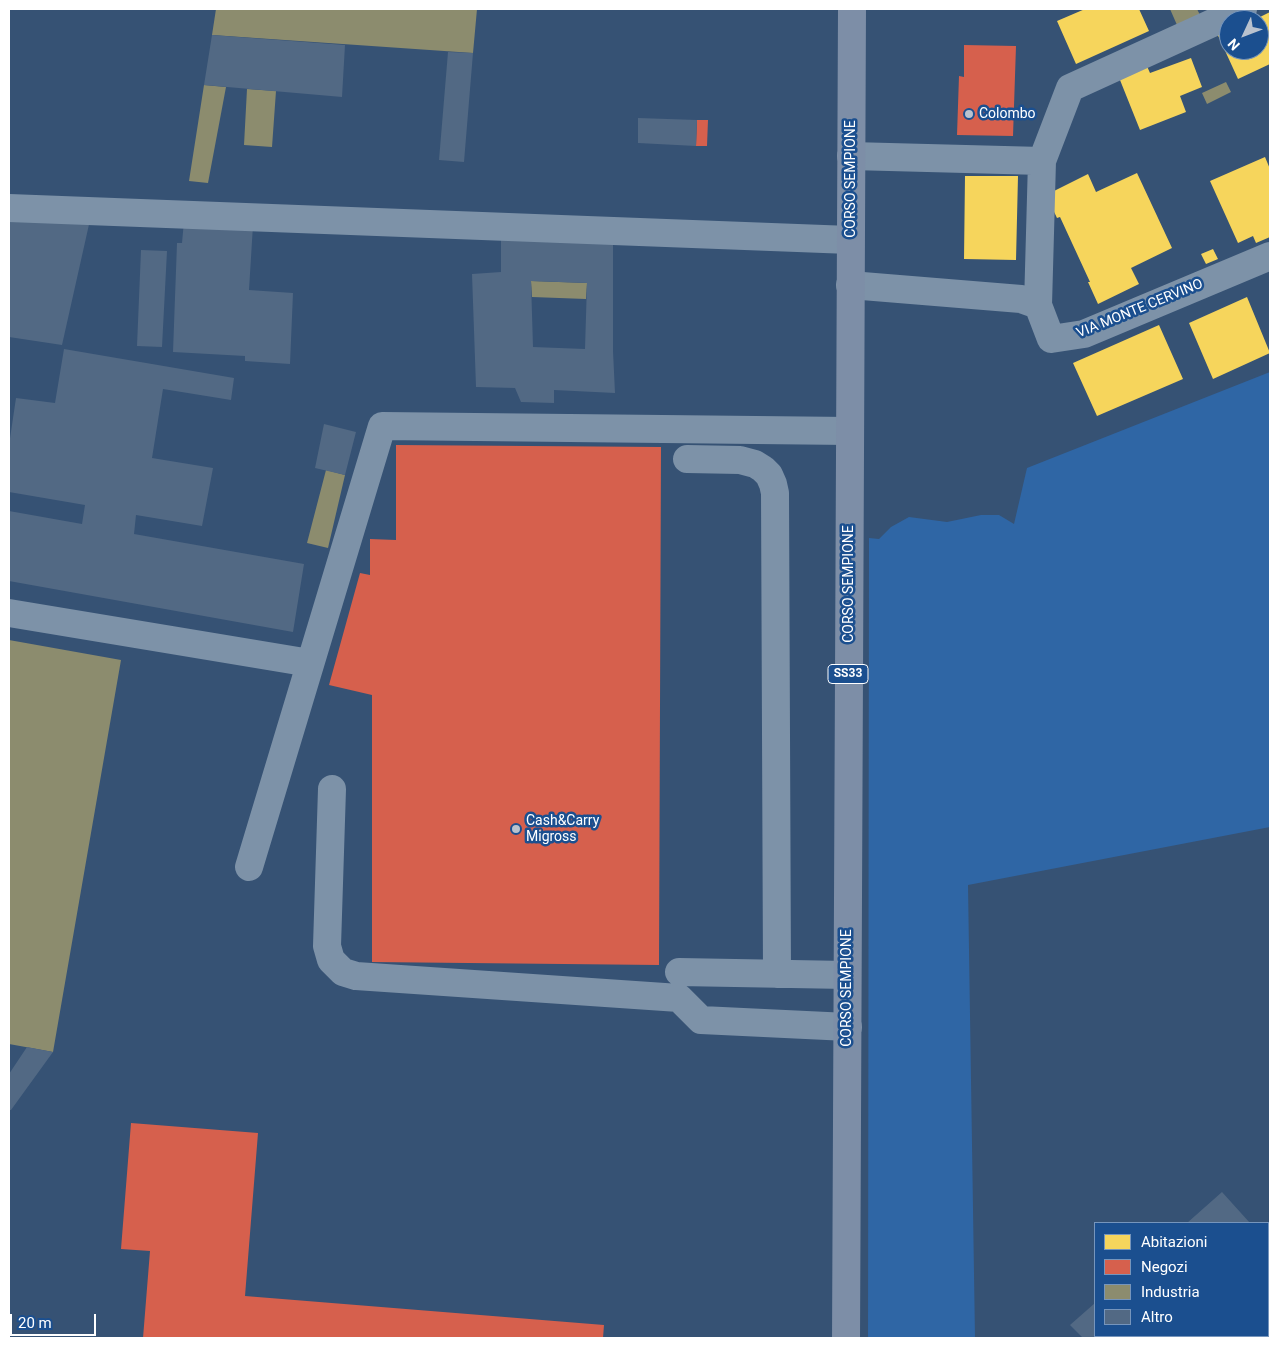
<!DOCTYPE html>
<html>
<head>
<meta charset="utf-8">
<style>
	body { margin:0 }
	#map { position:relative; width:1279px; height:1347px; overflow:hidden; background:#365274; font-family:Roboto,sans-serif }
	canvas { display:block }
	.frame { position:absolute; inset:0; border:10px solid #fff; pointer-events:none }
	.legend { position:absolute; left:1094px; top:1222px; width:175px; height:115px; box-sizing:border-box; background:#1b4f8f; border:1px solid #7695bc; margin:0; padding:6px 9px; list-style:none; font-size:15px; color:#fff }
	.legend li { display:flex; align-items:center; gap:10px; height:25px }
	.legend b { width:25px; border:1px solid #7695bc }
	.north { position:absolute; left:1219px; top:10px; width:50px; height:50px; box-sizing:border-box; background:#1b4f8f; border:1px solid #7695bc; border-radius:50%; rotate:227deg; font-size:14px; font-weight:700; line-height:20px; text-align:center; color:#fff }
	.north::after { content:''; display:block; margin:auto; width:18px; height:22px; background:#b9c2ce; clip-path:polygon(50% 0,100% 100%,50% 72%,0 100%) }
	.scale { position:absolute; left:10px; top:1314px; width:86px; height:22px; box-sizing:border-box; border:2px solid #fff; border-top:0; padding-left:6px; font-size:15px; line-height:18px; white-space:nowrap; color:#fff; -webkit-text-stroke:4px #1b4f8f; paint-order:stroke }
</style>
</head>
<body>
<div id="map">
<canvas width="1279" height="1347"></canvas>
<div class="frame"></div>
<ul class="legend">
<li><b style="height:14px;background:#f6d55c"></b>Abitazioni</li>
<li><b style="height:14px;background:#d6604d"></b>Negozi</li>
<li><b style="height:14px;background:#8c8c6e"></b>Industria</li>
<li><b style="height:14px;background:#526984"></b>Altro</li>
</ul>
<div class="north">N</div>
<div class="scale">20 m</div>
</div>
<script>
const ctx = document.querySelector('canvas').getContext('2d');
ctx.lineJoin = 'round';
function fill(path, color) {
  ctx.fillStyle = color;
  ctx.fill(path, 'evenodd');
}
function toPath(rows) {
  const path = new Path2D();
  for (const r of rows) {
    path.moveTo(r[0], r[1]);
    for (let i = 2; i < r.length; i += 2) path.lineTo(r[i], r[i + 1]);
  }
  return path;
}
function stroke(path, color, width, dash) {
  ctx.strokeStyle = color;
  ctx.lineWidth = width;
  ctx.lineCap = dash ? 'butt' : 'round';
  ctx.setLineDash(dash || []);
  ctx.stroke(path);
}
function label(font, color, halo, rows, align = 'center') {
  ctx.font = font + ' Roboto,sans-serif';
  ctx.lineWidth = 5;
  ctx.setLineDash([]);
  ctx.textBaseline = 'middle';
  ctx.strokeStyle = halo;
  ctx.fillStyle = color;
  for (const [text, x, y, turn = 0] of rows) {
    ctx.save();
    ctx.translate(x, y);
    ctx.rotate((+turn || 0) * Math.PI / 180);
    ctx.textAlign = isNaN(turn) ? turn : align;
    if (halo) ctx.strokeText(text, 0, 0);
    ctx.fillText(text, 0, 0);
    ctx.restore();
  }
}
const green = toPath([
	[1270,372,1270,827,968,885,975,1338,868,1338,869,538,879,539,891,527,909,517,947,522,981,515,999,515,1014,524,1027,468]
]);
const homes = toPath([
	[1085,9,1139,9,1149,31,1076,64,1057,21],
	[1270,12,1270,64,1238,79,1216,31,1229,25,1229,50,1259,50,1259,20,1254,20],
	[1191,58,1202,87,1180,96,1186,112,1140,130,1118,75,1146,64,1150,73],
	[1265,157,1270,169,1270,237,1256,243,1253,236,1238,243,1210,181],
	[1137,173,1172,248,1131,268,1139,284,1098,304,1088,282,1090,282,1060,217,1057,218,1046,195,1088,174,1096,192],
	[965,176,1018,176,1016,260,964,259],
	[1213,249,1218,259,1206,264,1201,254],
	[1247,297,1270,353,1213,379,1189,323],
	[1159,325,1183,379,1097,416,1073,363]
]);
const shops = toPath([
	[964,45,1016,46,1013,136,957,135,959,76,964,77],
	[697,120,708,120,707,146,696,146],
	[396,445,661,447,659,965,372,962,372,695,329,685,360,573,370,575,370,539,396,540],
	[131,1123,258,1133,245,1296,604,1325,603,1338,143,1338,150,1251,121,1249]
]);
const industry = toPath([
	[216,9,477,9,473,53,212,35],
	[1170,9,1197,9,1200,15,1177,25],
	[1226,82,1231,92,1207,104,1202,93],
	[204,85,226,87,208,183,189,181],
	[247,89,276,91,272,147,244,145],
	[531,281,587,283,586,299,532,297],
	[326,470,345,475,328,548,307,543],
	[9,640,121,660,53,1052,9,1044]
]);
const building = toPath([
	[212,35,345,45,342,97,204,85],
	[448,52,473,53,464,162,439,160],
	[638,118,697,120,696,146,638,143],
	[9,217,90,220,62,345,9,337],
	[184,221,253,225,249,290,293,293,290,364,245,361,245,356,173,352,177,243,182,243],
	[501,236,613,240,613,351,615,393,554,390,554,403,521,402,515,388,476,387,472,274,501,272],
	[531,281,587,283,585,349,533,347],
	[141,250,167,251,162,347,137,346],
	[64,349,234,378,231,400,163,389,152,458,213,468,202,526,136,515,134,534,304,564,293,632,9,581,9,511,82,524,85,505,9,492,9,445,16,398,55,403],
	[324,424,356,432,345,475,315,468],
	[27,1047,53,1052,11,1110,9,1110,9,1074],
	[1222,1192,1250,1223,1187,1223],
	[1268,1243,1270,1246,1270,1338,1083,1338,1070,1325,1095,1303,1095,1336,1268,1336]
]);
const minor = toPath([
	[851,156,1042,161],
	[9,208,850,240],
	[850,285,1021,299,1038,305,1051,339,1084,334,1270,256],
	[1038,305,1042,161,1070,88,1243,9],
	[687,459,740,460,755,464,763,469,769,475,773,484,775,493,777,974],
	[9,613,310,663],
	[332,789,327,946,331,960,343,972,356,976,679,998,701,1020,848,1027],
	[249,867,382,426,850,431],
	[679,972,847,975]
]);
const major = toPath([
	[846,1338,852,9]
]);
const markers = [
	[969,114,5,"#b9c2ce"],
	[516,829,5,"#b9c2ce"]
];
const shields = [
	[848,674,40]
];
const shieldNames = [
	["SS33",848,674]
];
const poiNames = [
	["Colombo",979,114],
	["Cash&Carry",526,821],
	["Migross",526,837]
];
const streetNames = [
	["CORSO SEMPIONE",851,179,-90],
	["VIA MONTE CERVINO",1140,309,-22],
	["CORSO SEMPIONE",849,584,-90],
	["CORSO SEMPIONE",847,988,-90]
];
fill(green, '#2f66a5');
fill(homes, '#f6d55c');
fill(shops, '#d6604d');
fill(industry, '#8c8c6e');
fill(building, '#526984');
stroke(minor, '#7d92a8', 28);
stroke(major, '#7d8ea7', 28);
for (const [x, y, r, color] of markers) {
  const dot = new Path2D();
  dot.arc(x, y, r, 0, 2 * Math.PI);
  ctx.fillStyle = color;
  ctx.fill(dot);
  stroke(dot, '#1b4f8f', 2);
}
for (const [x, y, w] of shields) {
  const box = new Path2D();
  box.roundRect(x - w / 2, y - 9.5, w, 19, 4);
  ctx.fillStyle = '#1b4f8f';
  ctx.fill(box);
  stroke(box, '#fff', 1);
}
label('bold 12px', '#fff', null, shieldNames);
label('14px', '#fff', '#1b4f8f', poiNames, 'left');
label('14px', '#fff', '#1b4f8f', streetNames);
</script>
</body>
</html>
